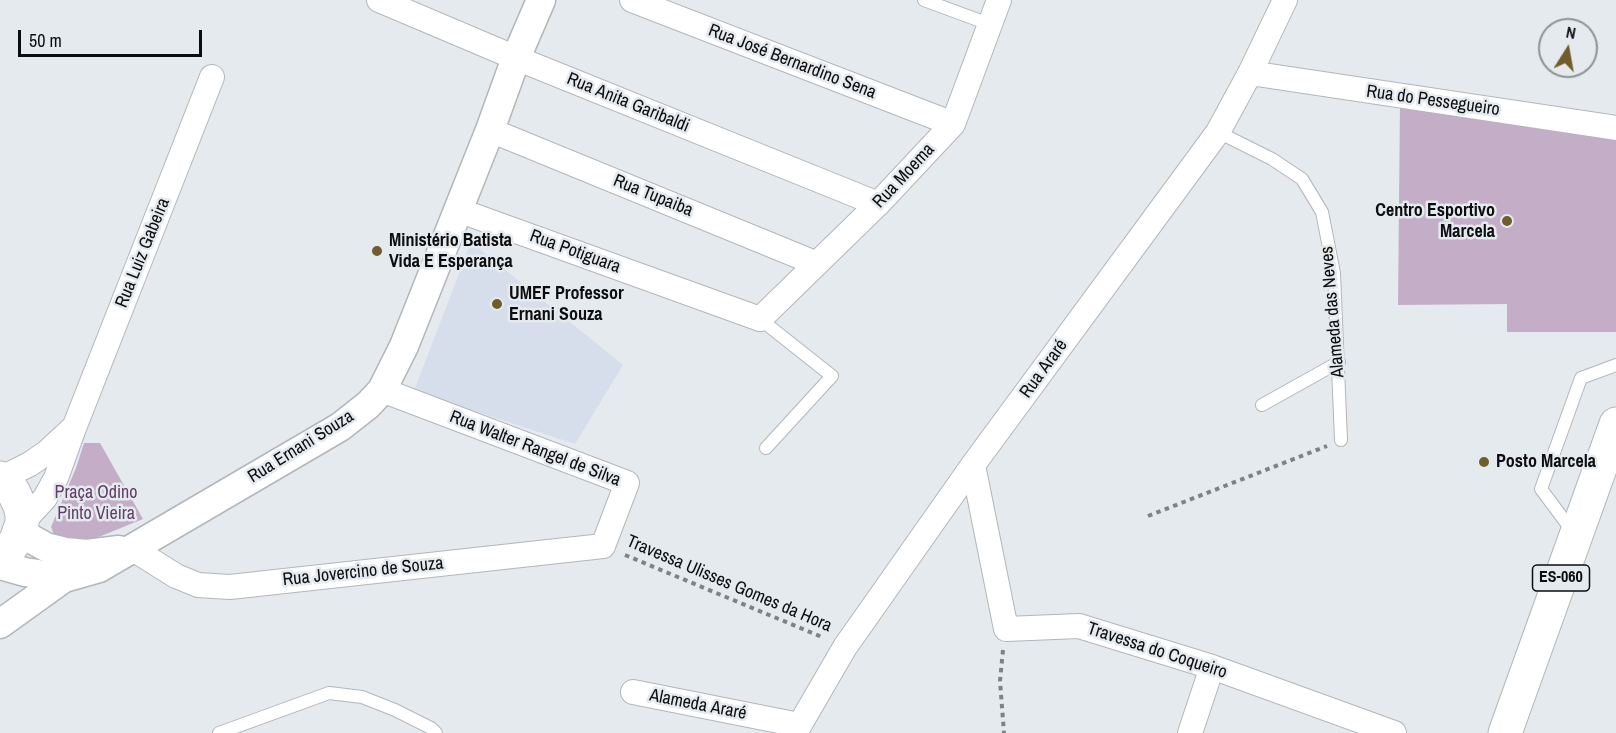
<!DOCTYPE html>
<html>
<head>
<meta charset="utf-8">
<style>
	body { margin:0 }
	#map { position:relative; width:1616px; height:733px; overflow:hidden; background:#e5eaef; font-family:"Archivo Narrow",sans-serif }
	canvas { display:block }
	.north { position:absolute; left:1538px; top:18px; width:60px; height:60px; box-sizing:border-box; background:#e5eaef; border:2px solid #8e9295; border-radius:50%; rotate:11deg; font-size:16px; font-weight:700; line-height:24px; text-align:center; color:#0c0d0f }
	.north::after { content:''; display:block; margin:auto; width:21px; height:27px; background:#715d2c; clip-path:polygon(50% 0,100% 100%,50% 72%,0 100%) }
	.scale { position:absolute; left:18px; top:30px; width:184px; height:27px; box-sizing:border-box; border:3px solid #0c0d0f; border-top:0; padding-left:8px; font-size:18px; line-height:21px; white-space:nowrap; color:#0c0d0f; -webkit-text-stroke:4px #e5eaef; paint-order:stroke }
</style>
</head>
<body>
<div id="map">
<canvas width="1616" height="733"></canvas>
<div class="north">N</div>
<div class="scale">50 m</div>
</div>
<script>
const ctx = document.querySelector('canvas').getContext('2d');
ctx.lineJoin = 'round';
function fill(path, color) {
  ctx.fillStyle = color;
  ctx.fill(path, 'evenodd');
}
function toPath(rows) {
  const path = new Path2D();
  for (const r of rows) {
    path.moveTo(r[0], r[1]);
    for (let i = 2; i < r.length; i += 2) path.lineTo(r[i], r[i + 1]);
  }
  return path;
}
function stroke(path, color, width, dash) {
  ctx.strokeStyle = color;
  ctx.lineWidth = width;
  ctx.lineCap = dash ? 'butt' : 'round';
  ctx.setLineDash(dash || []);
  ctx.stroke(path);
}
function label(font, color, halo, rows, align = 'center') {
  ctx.font = font + ' "Archivo Narrow",sans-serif';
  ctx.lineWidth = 5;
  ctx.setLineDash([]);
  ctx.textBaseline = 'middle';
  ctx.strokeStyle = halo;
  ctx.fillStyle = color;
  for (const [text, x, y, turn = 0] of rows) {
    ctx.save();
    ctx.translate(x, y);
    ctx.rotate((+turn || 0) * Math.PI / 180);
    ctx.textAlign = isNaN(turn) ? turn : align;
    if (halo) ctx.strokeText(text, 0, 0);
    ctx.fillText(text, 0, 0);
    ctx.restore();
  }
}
const built = toPath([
	[471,242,623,365,575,444,414,391]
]);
const green = toPath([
	[1400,104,1616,138,1616,332,1507,332,1507,304,1398,305],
	[84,443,100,443,143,519,84,543,55,537,51,527,76,468]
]);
const path = toPath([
	[1148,516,1327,446],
	[625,555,822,637],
	[1003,650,1000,681,1004,733]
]);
const service = toPath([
	[924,0,989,24],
	[1218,132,1272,159,1302,179,1322,212,1334,273,1341,440],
	[760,319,832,376,766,448],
	[1262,405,1339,362],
	[1573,532,1541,489,1581,378,1616,365],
	[219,733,329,693,362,697,395,710,431,728,436,733]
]);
const minor = toPath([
	[379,0,516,58,878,204],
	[632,0,953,124],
	[1250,73,1616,128],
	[490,130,815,263],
	[458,210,760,319,878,204,953,124,999,0],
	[973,465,1006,629,1079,626,1212,667,1394,733],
	[0,479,30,464,46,453,72,429],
	[22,523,45,498,56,478,74,428,212,77],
	[133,549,176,576,198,585,230,587,603,546,627,483,382,390],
	[633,692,799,725],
	[795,733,845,647,973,465,1218,132,1250,73,1285,0],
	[1190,733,1212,667]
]);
const tertiary = toPath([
	[19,532,46,547,66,552,87,554,119,550],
	[0,565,25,572,64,578,99,568,340,427,368,405,382,390,404,346,490,130,516,58,541,0],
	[0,624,64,578]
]);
const secondary = toPath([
	[0,478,13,491,20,506,22,515,22,523,16,540,11,547,0,557]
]);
const primary = toPath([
	[1505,733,1616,424]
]);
const markers = [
	[1507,221,6,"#715d2c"],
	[377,251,6,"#715d2c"],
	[497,304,6,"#715d2c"],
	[1484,462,6,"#715d2c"]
];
const shields = [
	[1561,578,57]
];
const shieldNames = [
	["ES-060",1561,578]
];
const streetNames = [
	["Rua José Bernardino Sena",792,62,21],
	["Rua do Pessegueiro",1433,101,8],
	["Rua Anita Garibaldi",628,103,22],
	["Rua Moema",904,176,-47],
	["Rua Tupaiba",653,196,22],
	["Rua Potiguara",575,252,20],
	["Rua Luiz Gabeira",143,253,-68],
	["Alameda das Neves",1333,312,-95],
	["Rua Araré",1044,369,-54],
	["Rua Ernani Souza",301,447,-32],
	["Rua Walter Rangel de Silva",535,449,21],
	["Rua Jovercino de Souza",363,572,-6],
	["Travessa Ulisses Gomes da Hora",729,584,23],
	["Travessa do Coqueiro",1157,651,18],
	["Alameda Araré",698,705,11]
];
const poiNames = [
	["Centro Esportivo",1495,211,"right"],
	["Marcela",1495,232,"right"],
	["Ministério Batista",389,241],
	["Vida E Esperança",389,262],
	["UMEF Professor",509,294],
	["Ernani Souza",509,315],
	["Posto Marcela",1496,462]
];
const parkNames = [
	["Praça Odino",96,493],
	["Pinto Vieira",96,514]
];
fill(built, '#d5deea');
fill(green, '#c4aec7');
stroke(service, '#b2b6bc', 14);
stroke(minor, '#b2b6bc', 26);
stroke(tertiary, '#b2b6bc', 31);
stroke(secondary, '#b2b6bc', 35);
stroke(primary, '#b2b6bc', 35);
stroke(path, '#7e8285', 4, [4.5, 4.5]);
stroke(service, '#fff', 12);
stroke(minor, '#fff', 24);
stroke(tertiary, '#fff', 28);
stroke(secondary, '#fff', 33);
stroke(primary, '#fff', 33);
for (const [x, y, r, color] of markers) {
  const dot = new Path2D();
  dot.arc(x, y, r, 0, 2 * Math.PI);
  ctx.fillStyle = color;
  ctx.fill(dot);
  stroke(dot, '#e5eaef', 2);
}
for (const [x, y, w] of shields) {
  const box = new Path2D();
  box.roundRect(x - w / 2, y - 13, w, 26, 4.5);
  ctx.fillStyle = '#e5eaef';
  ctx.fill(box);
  stroke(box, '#0c0d0f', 1.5);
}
label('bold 16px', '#0c0d0f', null, shieldNames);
label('18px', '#0c0d0f', '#e5eaef', streetNames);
label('bold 18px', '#0c0d0f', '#e5eaef', poiNames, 'left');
label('18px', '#623d67', '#e5eaef', parkNames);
</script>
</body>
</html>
